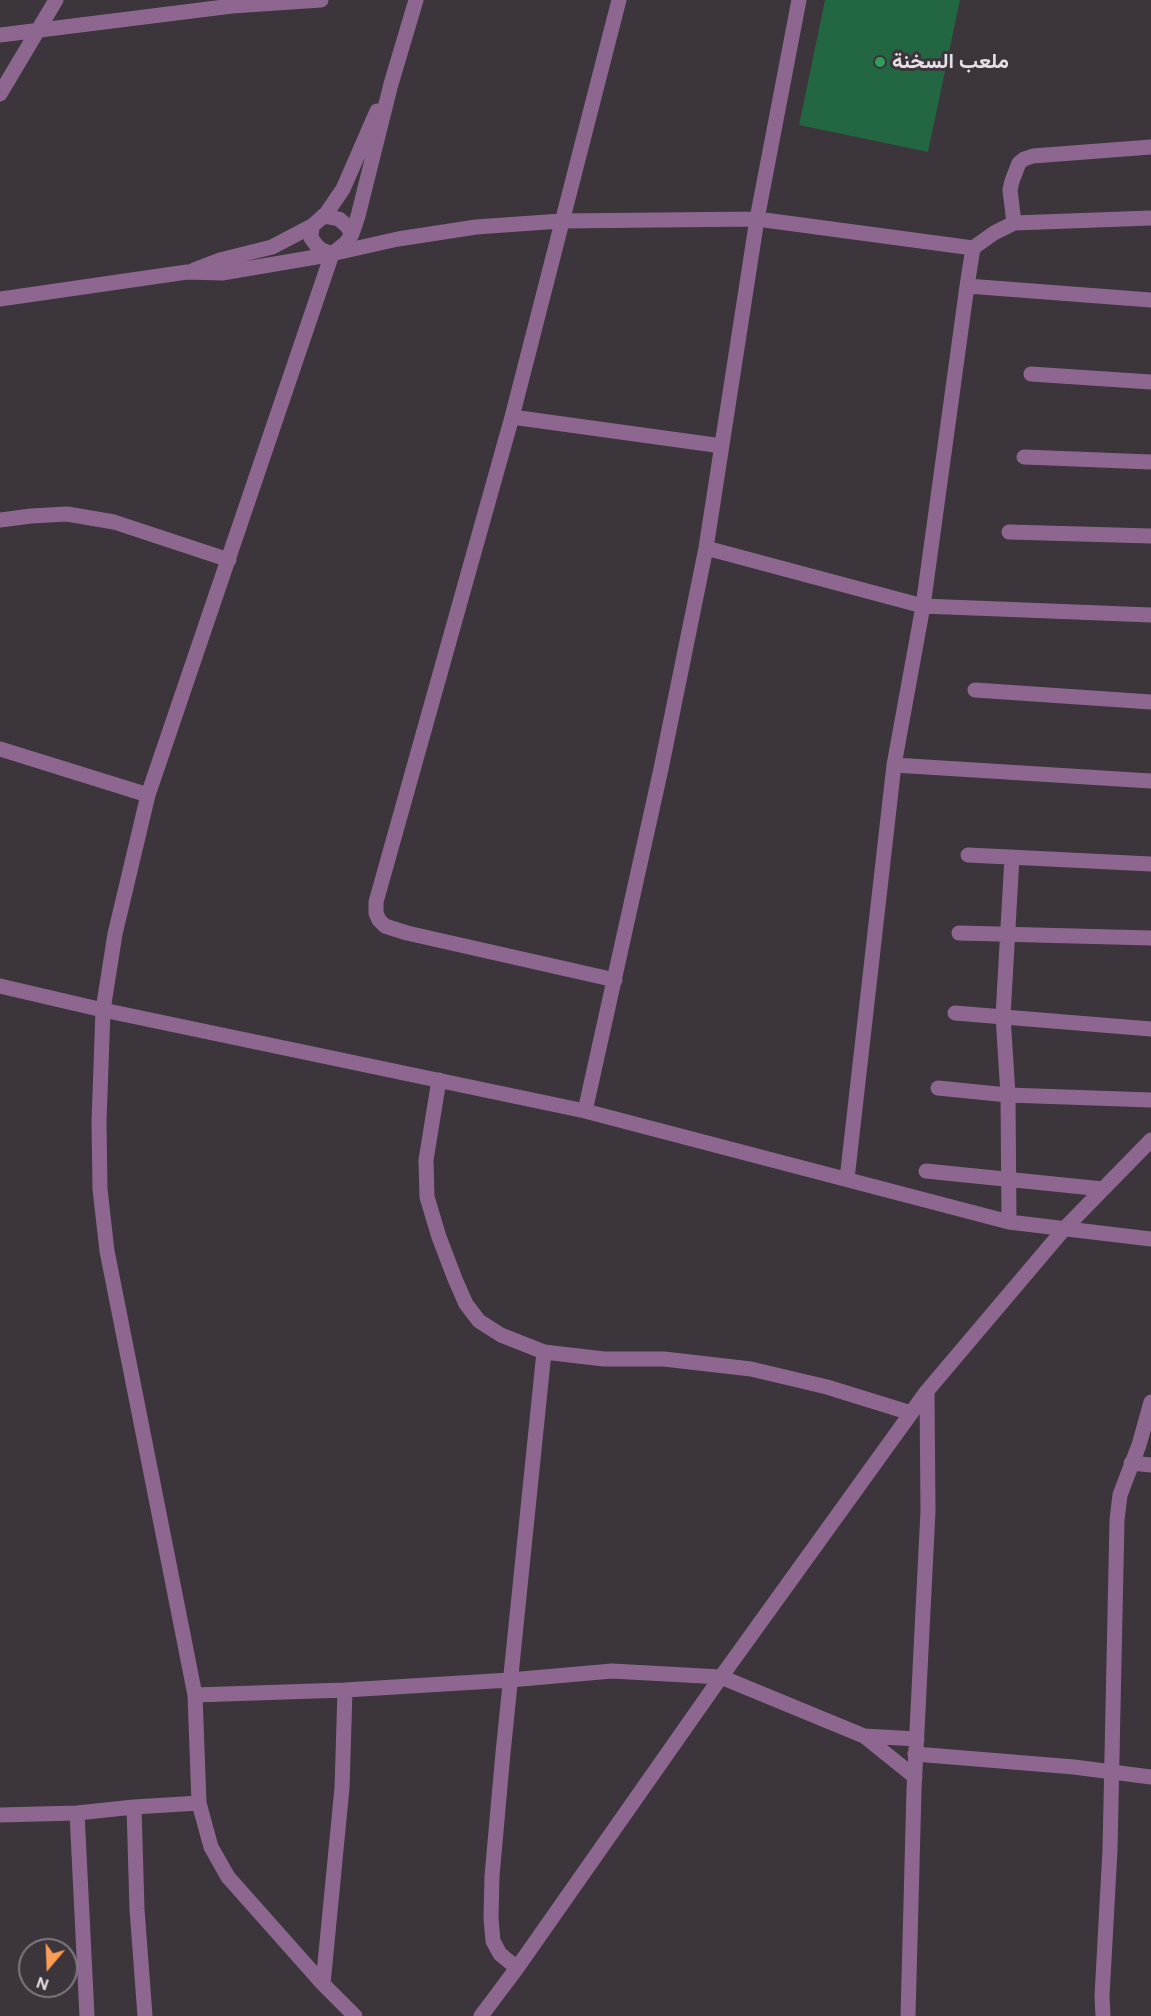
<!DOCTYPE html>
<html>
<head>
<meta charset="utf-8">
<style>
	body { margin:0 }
	#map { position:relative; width:1151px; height:2016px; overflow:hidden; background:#3c353c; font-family:"DM Sans",sans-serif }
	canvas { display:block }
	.north { position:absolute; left:18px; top:1938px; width:60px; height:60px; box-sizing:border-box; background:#3c353c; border:2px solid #807980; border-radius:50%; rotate:199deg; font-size:16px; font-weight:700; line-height:24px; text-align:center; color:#e5e0e5 }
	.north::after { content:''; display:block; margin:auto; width:21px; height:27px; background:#fd9c55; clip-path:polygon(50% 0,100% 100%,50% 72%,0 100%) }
</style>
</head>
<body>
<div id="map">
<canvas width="1151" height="2016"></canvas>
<div class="north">N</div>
</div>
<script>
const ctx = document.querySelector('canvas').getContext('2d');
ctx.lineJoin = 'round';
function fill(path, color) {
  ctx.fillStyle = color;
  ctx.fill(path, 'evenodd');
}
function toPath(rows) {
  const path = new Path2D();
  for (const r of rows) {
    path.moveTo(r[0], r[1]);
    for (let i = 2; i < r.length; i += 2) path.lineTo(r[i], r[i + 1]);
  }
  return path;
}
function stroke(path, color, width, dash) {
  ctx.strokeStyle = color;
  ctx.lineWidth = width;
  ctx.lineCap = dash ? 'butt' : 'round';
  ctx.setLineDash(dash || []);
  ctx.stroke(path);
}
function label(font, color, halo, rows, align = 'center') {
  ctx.font = font + ' "DM Sans",Vazirmatn,sans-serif';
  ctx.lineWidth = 6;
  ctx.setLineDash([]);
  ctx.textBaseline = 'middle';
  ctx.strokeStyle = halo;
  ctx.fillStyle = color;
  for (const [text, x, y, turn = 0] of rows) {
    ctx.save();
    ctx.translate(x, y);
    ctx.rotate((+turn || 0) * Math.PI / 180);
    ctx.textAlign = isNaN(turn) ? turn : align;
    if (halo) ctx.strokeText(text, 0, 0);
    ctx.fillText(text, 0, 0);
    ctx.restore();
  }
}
const green = toPath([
	[825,0,960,0,928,152,799,125]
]);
const minor = toPath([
	[0,35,232,6,321,0],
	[0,94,56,0],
	[323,216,339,219,347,226,352,234],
	[1014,223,1151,218],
	[312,226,311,238,317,246,322,250,332,254],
	[194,270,220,260,272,247,312,226,326,214,343,189,377,111],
	[967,286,973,248,994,233,1014,223,1010,190,1012,181,1019,163,1024,159,1033,156,1151,147],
	[0,299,187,272,222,273,322,256,398,239,476,227,561,221,757,219,973,248],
	[1151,300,967,286,923,606,1151,615],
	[1031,374,1151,382],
	[512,417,722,446],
	[1024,457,1151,462],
	[0,520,31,516,67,514,114,522,229,560],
	[1009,532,1151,536],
	[706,548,923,606,894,765,847,1179],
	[975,690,1151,702],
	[0,749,148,795],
	[894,765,1151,781],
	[968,855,1151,864],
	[959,933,1151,938],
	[615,980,407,933,385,926,379,920,376,913,376,902,512,417,619,0],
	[0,986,103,1010,585,1111,1009,1222,1151,1239],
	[955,1013,1151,1029],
	[439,1080,426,1160,427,1197,439,1237,455,1279,466,1304,479,1321,501,1335,544,1352,604,1359,664,1359,751,1369,827,1387,911,1413],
	[938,1088,1008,1095,1151,1100],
	[585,1111,661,769,706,548,757,219,799,0],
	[926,1171,1103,1189],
	[1009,1222,1008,1095,1003,1016,1012,857],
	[1131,1463,1151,1465],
	[195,1695,345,1690,510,1680,612,1671,721,1677,864,1736,915,1777],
	[864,1736,917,1739],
	[915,1754,1074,1767,1151,1777],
	[134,1807,137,1909,145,2016],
	[77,1813,87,2016],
	[0,1815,77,1813,134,1807,199,1803],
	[517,1968,500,1954,493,1941,491,1918,492,1876,503,1753,544,1352],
	[323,1984,342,1788,345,1690],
	[355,2016,323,1984,228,1877,211,1847,199,1803,195,1695,107,1251,100,1189,99,1122,103,1010,115,934,148,795,332,254,346,243,352,234,358,216,391,84,416,0],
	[481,2016,517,1968,721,1677,927,1391,1065,1228,1151,1140],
	[908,2016,914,1790,928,1511,927,1391],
	[1103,2016,1102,1996,1110,1850,1117,1520,1120,1495,1139,1445,1151,1402]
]);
const markers = [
	[880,62,6,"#2e9e5b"]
];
const poiNames = [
	["ملعب السخنة",892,62]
];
fill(green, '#226642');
stroke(minor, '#8e6790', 15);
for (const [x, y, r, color] of markers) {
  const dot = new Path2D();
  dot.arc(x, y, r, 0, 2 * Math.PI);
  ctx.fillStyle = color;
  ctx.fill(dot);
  stroke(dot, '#3c353c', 2);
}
label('bold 21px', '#e5e0e5', '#3c353c', poiNames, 'left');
</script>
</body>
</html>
